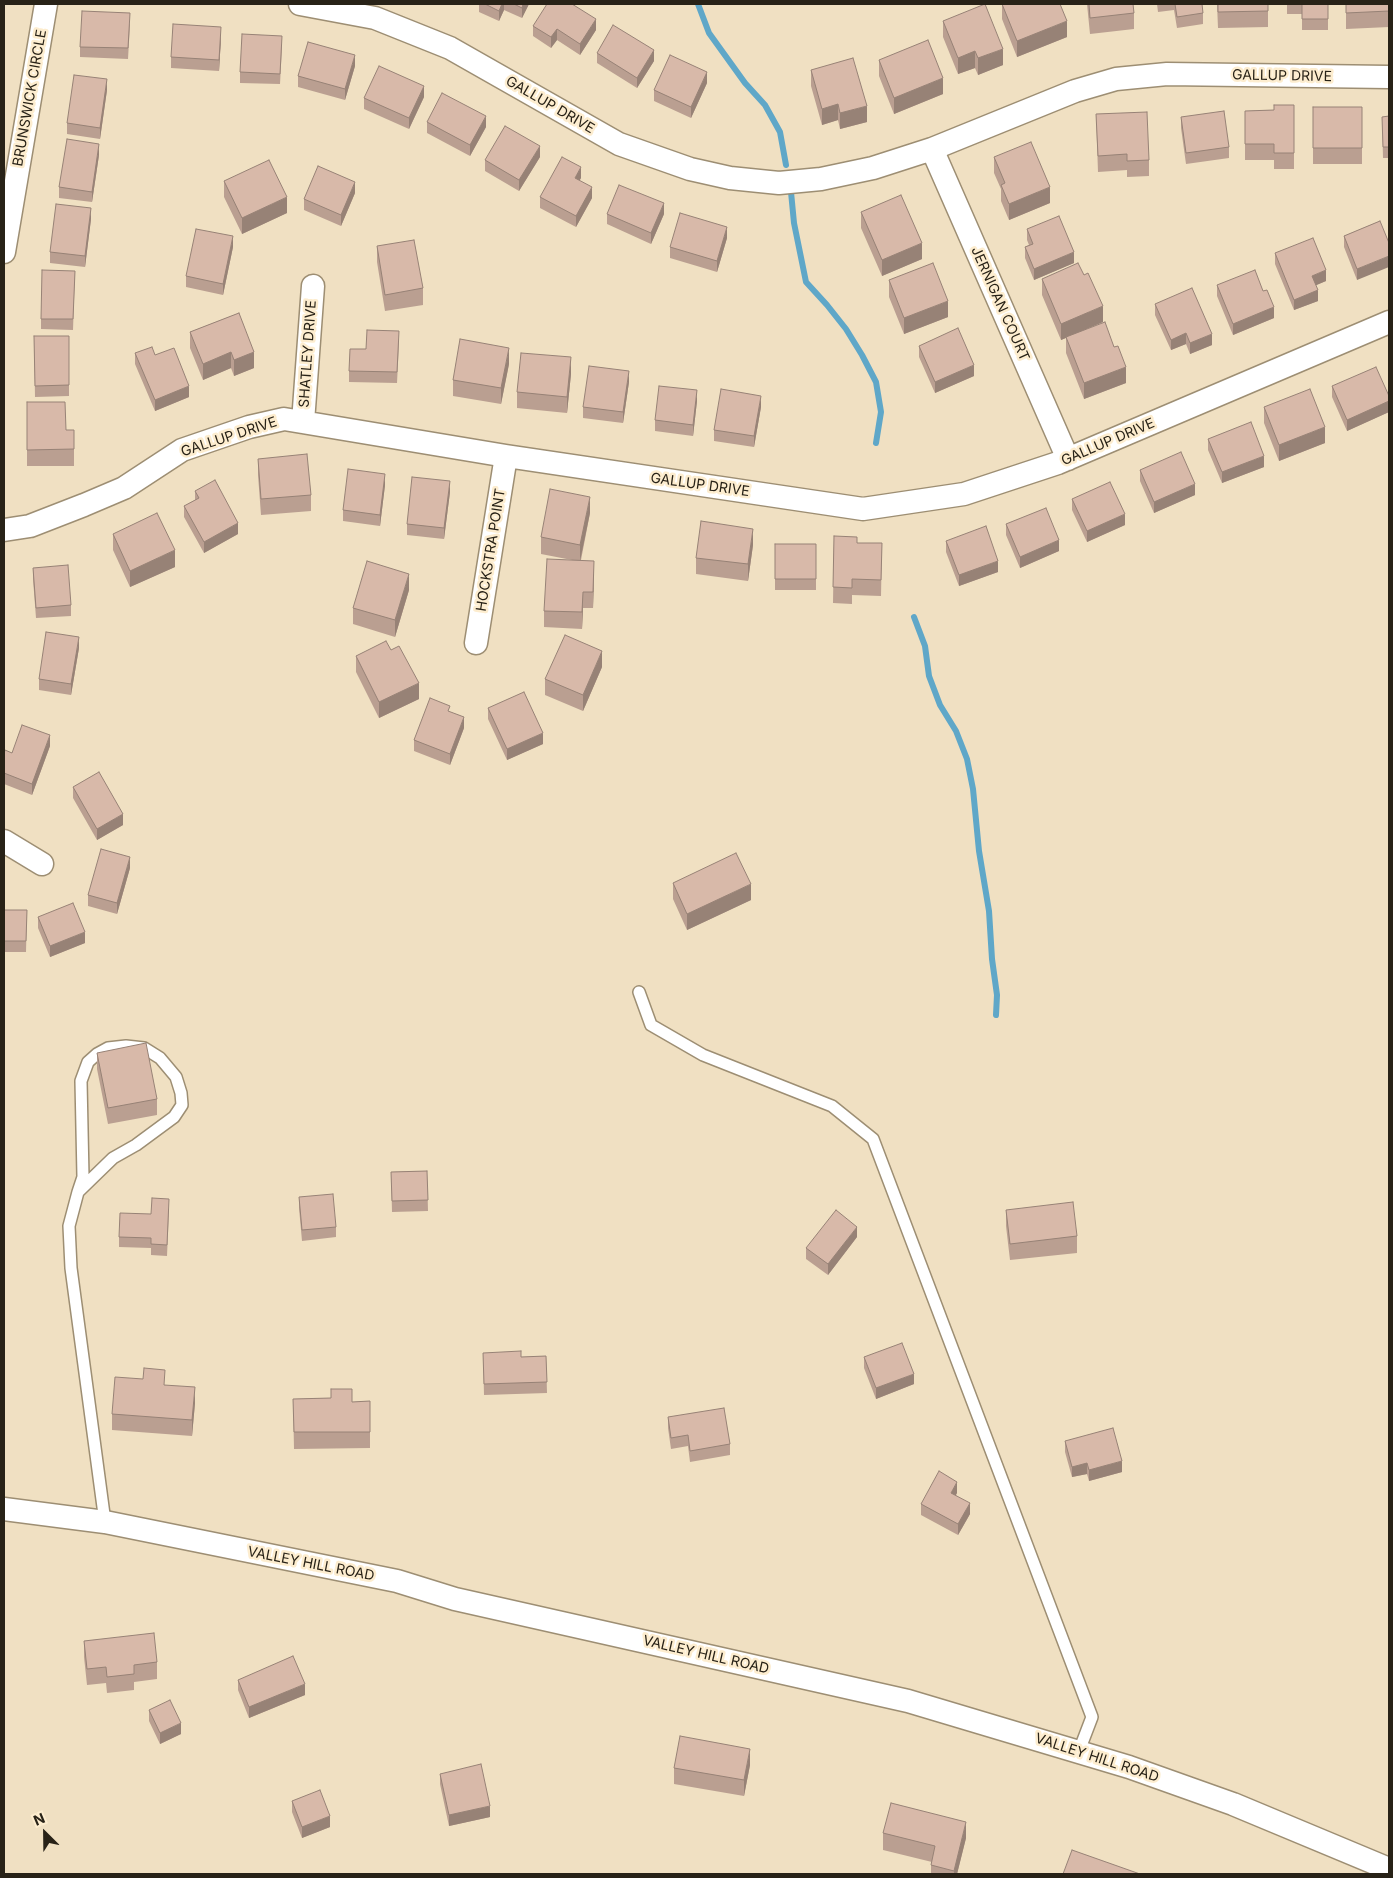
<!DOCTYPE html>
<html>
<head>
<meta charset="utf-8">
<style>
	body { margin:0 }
	#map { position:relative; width:1393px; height:1878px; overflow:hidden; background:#f0e0c2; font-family:Inter,sans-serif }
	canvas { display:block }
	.frame { position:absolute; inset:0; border:5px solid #282217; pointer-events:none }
	.north { position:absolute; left:20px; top:1808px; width:50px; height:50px; -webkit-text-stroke:4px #fdedcf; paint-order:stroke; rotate:337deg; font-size:14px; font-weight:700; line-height:20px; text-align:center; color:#282217 }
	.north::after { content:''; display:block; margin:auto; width:18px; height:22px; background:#282217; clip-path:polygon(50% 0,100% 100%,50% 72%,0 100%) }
</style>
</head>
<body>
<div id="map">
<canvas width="1393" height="1878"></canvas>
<div class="frame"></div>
<div class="north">N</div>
</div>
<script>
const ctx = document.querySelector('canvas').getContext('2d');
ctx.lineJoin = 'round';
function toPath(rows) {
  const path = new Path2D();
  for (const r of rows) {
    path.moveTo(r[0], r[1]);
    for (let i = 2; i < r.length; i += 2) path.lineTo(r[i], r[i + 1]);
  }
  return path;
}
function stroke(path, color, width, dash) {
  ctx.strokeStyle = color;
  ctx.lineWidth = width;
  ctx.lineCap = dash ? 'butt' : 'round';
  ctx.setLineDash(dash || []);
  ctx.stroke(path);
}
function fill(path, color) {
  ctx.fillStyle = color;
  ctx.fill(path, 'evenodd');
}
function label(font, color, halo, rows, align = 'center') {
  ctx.font = font + ' Inter,sans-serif';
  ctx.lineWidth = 5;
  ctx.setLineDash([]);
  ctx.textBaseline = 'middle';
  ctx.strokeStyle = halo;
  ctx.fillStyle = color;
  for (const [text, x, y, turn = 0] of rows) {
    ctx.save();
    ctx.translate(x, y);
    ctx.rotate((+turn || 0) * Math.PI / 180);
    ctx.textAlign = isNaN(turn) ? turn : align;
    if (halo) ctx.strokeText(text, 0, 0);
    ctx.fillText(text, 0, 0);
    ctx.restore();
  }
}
const stream = toPath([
	[698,4,709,33,745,83,765,105,780,132,786,165],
	[791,192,794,223,806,282,827,305,846,329,862,355,876,382,881,412,876,443],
	[914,617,925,646,929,676,940,705,956,731,967,759,973,789,979,851,989,911,992,959,997,995,996,1015]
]);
const service = toPath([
	[639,992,651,1025,703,1055,832,1106,873,1139,1092,1717,1079,1751],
	[78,1192,113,1158,136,1145,174,1117,182,1105,181,1093,176,1077,160,1058,144,1048,126,1046,108,1048,97,1054,88,1062,81,1081,83,1177,78,1192,69,1226,71,1268,105,1522]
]);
const minor = toPath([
	[300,4,375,18,450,48,619,144,690,169,730,178,779,183,821,179,873,168,932,149,1075,91,1116,79,1167,74,1389,77],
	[932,149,1068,459],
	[4,252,46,4],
	[303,422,313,286],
	[4,530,30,526,84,505,124,488,182,450,249,427,284,419,506,456,863,509,964,494,1058,463,1389,322],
	[476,643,506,456],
	[4,841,42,864],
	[4,1509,105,1522,397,1581,455,1599,908,1701,1129,1767,1233,1804,1389,1869]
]);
const wall = toPath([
	[479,4,529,4,522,18,504,10,499,21,479,12],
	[1002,4,1067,37,1017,57,1002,19],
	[1087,4,1133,4,1134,13,1134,29,1090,34],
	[1157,4,1202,4,1203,13,1203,24,1177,28,1174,10,1158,12],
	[1217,4,1268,4,1268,27,1218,28],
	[1287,4,1328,4,1328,30,1302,30,1302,14,1287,14],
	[1346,4,1389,4,1389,27,1346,29],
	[943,21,1003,65,978,75,975,68,958,74,943,37],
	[130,24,128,59,80,57,80,47],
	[533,26,596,30,580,55,557,40,551,48,533,36],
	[221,38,219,71,171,68,171,57],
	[282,46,280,84,240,83,240,72],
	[597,53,654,61,637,88,597,63],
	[879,60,943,94,894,114,879,76],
	[355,66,345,100,298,87,298,76],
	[811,70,867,122,840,129,838,120,822,125,811,86],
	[707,83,691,118,654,101,654,90],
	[107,90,100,139,67,134,67,123],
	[424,97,409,129,364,109,364,98],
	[1294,105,1294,169,1274,169,1274,160,1245,160,1245,111,1274,110],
	[1313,107,1362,107,1362,164,1313,164],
	[1096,114,1149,160,1149,176,1127,177,1127,170,1098,172],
	[1389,116,1389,158,1383,158,1382,117],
	[1181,117,1229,147,1229,158,1186,164,1181,128],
	[427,122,486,127,470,156,427,133],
	[99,155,92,202,59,198,59,187],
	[540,157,519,191,485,171,485,160],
	[994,157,1050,203,1009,220,1001,201,1001,189,994,173],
	[581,178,579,181,592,198,576,227,540,208,540,197],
	[224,181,287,213,242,234,224,197],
	[355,193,341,226,304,210,304,199],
	[861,212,922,259,882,276,861,228],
	[607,214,664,214,651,244,607,224],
	[91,219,85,267,50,263,50,252],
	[1380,221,1357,280,1344,247,1344,236],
	[1027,229,1074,263,1034,280,1025,258,1025,247,1029,245,1027,240],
	[727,238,717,272,670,258,670,247],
	[377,246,423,288,423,305,385,311,377,262],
	[233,247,223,295,186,287,186,276],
	[1275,253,1326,281,1316,285,1318,301,1294,310,1275,264],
	[75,271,73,330,41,329,41,319],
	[1042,279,1103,322,1086,329,1126,383,1084,399,1066,353,1066,338,1061,340,1042,295],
	[889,280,948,317,904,334,889,297],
	[1217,285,1263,291,1274,318,1233,335,1217,296],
	[1155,304,1212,345,1190,354,1186,344,1171,350,1155,315],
	[239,313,254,368,234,376,231,368,203,380,190,348,190,332],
	[34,336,69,336,69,396,35,397],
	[399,342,397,383,349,382,349,371,366,349],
	[919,346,974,376,935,393,919,357],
	[135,353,155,355,189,397,155,411,135,364],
	[509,364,501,404,453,396,453,380],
	[571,374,567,413,517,408,517,392],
	[629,382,623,423,583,418,583,407],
	[1332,386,1389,401,1389,412,1347,431,1332,397],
	[697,401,693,436,655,431,655,420],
	[27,402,66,430,74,430,74,466,27,466],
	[761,407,754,447,714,441,714,430],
	[1264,407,1325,443,1279,461,1264,423],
	[1208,439,1264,467,1222,483,1208,450],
	[258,459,311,495,311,511,261,515,258,475],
	[1140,470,1195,495,1154,513,1140,481],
	[385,485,380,526,343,521,343,510],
	[195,491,238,534,204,553,184,517,184,506,195,500],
	[450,492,444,539,407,535,407,524],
	[1072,499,1125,525,1087,542,1072,510],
	[590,513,581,560,594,577,593,608,583,608,582,629,544,627,544,611,572,560,541,554,541,537],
	[1006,524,1059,551,1020,568,1006,535],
	[113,534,175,567,130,587,113,550],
	[834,536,857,543,882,543,881,596,852,595,852,604,833,603],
	[946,541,998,572,959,586,946,552],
	[775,544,816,544,816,590,775,590],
	[753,545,748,581,696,574,696,558],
	[33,568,71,605,71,616,36,618,33,579],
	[409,590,395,637,353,624,353,608],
	[79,648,71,695,39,690,39,679],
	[356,656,419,699,379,718,356,672],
	[602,667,583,711,545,695,545,679],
	[488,708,543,744,507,760,488,719],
	[464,728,450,765,414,751,414,740],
	[50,746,32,795,4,784,4,754],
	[73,787,123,825,97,840,73,798],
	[130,868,117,914,88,906,88,895],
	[673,883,751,900,687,930,673,899],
	[4,910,27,910,26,952,4,952],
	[38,917,85,943,50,957,38,928],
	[97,1053,157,1099,157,1115,108,1124,97,1069],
	[427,1171,428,1211,392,1212,391,1172],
	[299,1197,336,1227,336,1237,302,1241,299,1208],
	[169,1209,167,1256,151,1255,151,1248,119,1247,119,1237,151,1214],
	[1006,1210,1077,1236,1077,1253,1010,1260,1006,1226],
	[857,1237,828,1275,806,1259,806,1248],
	[483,1353,521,1357,546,1356,547,1393,484,1395],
	[864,1357,914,1384,876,1399,864,1368],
	[165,1385,195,1403,192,1436,112,1430,112,1414],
	[331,1398,352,1402,370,1401,370,1448,294,1449,293,1399],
	[668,1417,730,1444,730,1455,690,1462,688,1446,671,1449,668,1428],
	[1065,1441,1122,1472,1089,1481,1087,1474,1072,1477,1065,1452],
	[957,1493,956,1495,970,1514,958,1535,921,1515,921,1504],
	[84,1641,157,1662,157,1679,134,1682,134,1690,107,1693,106,1683,87,1685,84,1657],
	[238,1680,305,1695,249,1718,238,1690],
	[149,1710,181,1734,160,1744,149,1721],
	[750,1765,744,1796,674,1784,674,1768],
	[440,1774,490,1817,449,1826,440,1784],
	[292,1801,330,1827,302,1838,292,1812],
	[883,1833,966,1838,957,1874,931,1874,931,1865,932,1862,883,1850]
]);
const shadedWall = toPath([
	[502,4,504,4,504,10,499,21,499,11],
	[523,4,529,4,522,18,522,8],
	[596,19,596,30,580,55,580,44],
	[1067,21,1067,37,1017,57,1017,41],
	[221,27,221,38,219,71,219,60],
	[557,29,557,40,551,48,551,37],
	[1003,49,1003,65,978,75,978,58],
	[654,50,654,61,637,88,637,78],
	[975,51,975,68,958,74,958,58],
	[355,55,355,66,345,100,345,89],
	[707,72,707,83,691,118,691,107],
	[943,78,943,94,894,114,894,98],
	[107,79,107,90,100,139,100,128],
	[424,86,424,97,409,129,409,118],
	[838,104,838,120,822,125,822,109],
	[867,106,867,122,840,129,840,113],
	[486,116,486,127,470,156,470,145],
	[99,144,99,155,92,202,92,192],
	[540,146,540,157,519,191,519,180],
	[581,167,581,178,575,189,575,178],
	[355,182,355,193,341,226,341,215],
	[592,187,592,198,576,227,576,216],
	[1050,187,1050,203,1009,220,1009,204],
	[287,197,287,213,242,234,242,218],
	[664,203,664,214,651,244,651,233],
	[91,208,91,219,85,267,85,256],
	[727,227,727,238,717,272,717,261],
	[233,236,233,247,223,295,223,284],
	[922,243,922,259,882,276,882,260],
	[1074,252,1074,263,1034,280,1034,269],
	[1389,256,1389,267,1357,280,1357,269],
	[1326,270,1326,281,1312,287,1312,276],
	[1318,290,1318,301,1294,310,1294,300],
	[948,301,948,317,904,334,904,318],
	[1103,306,1103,322,1061,340,1061,324],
	[1274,307,1274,318,1233,335,1233,324],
	[1186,333,1186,344,1171,350,1171,340],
	[1212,334,1212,345,1190,354,1190,343],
	[509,348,509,364,501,404,501,388],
	[231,352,231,368,203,380,203,364],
	[254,352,254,368,234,376,234,360],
	[571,357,571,374,567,413,567,397],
	[974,365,974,376,935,393,935,382],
	[1126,367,1126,383,1084,399,1084,383],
	[629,371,629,382,623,423,623,412],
	[189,386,189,397,155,411,155,400],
	[697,390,697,401,693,436,693,425],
	[761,396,761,407,754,447,754,436],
	[1389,401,1389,412,1347,431,1347,420],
	[1325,427,1325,443,1279,461,1279,445],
	[1264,456,1264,467,1222,483,1222,472],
	[385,474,385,485,380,526,380,515],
	[450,481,450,492,444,539,444,528],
	[1195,484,1195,495,1154,513,1154,502],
	[590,497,590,513,580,561,580,545],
	[1125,514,1125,525,1087,542,1087,531],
	[238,523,238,534,204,553,204,542],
	[753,529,753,545,748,581,748,564],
	[1059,540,1059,551,1020,568,1020,557],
	[175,550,175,567,130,587,130,571],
	[594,561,594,577,593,608,593,592],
	[998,561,998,572,959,586,959,575],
	[409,574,409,590,395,637,395,620],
	[583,592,583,608,582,629,582,612],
	[79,637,79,648,71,695,71,684],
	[602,651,602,667,583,711,583,695],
	[419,683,419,699,379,718,379,702],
	[464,717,464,728,450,765,450,754],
	[543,733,543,744,507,760,507,749],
	[50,735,50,746,32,795,32,784],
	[123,814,123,825,97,840,97,829],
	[130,857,130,868,117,914,117,903],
	[751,884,751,900,687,930,687,914],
	[85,932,85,943,50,957,50,946],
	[857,1227,857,1237,828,1275,828,1264],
	[914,1374,914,1384,876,1399,876,1388],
	[195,1387,195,1403,192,1436,192,1420],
	[1122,1461,1122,1472,1089,1481,1089,1470],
	[1087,1463,1087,1474,1072,1477,1072,1467],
	[957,1482,957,1493,951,1503,951,1493],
	[970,1503,970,1514,958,1535,958,1524],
	[305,1684,305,1695,249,1718,249,1707],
	[181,1723,181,1734,160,1744,160,1733],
	[750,1749,750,1765,744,1796,744,1780],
	[490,1806,490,1817,449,1826,449,1815],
	[330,1816,330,1827,302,1838,302,1827],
	[966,1822,966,1838,957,1874,954,1874,954,1871]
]);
const building = toPath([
	[485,4,502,4,499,11,485,4],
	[514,4,523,4,522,8,514,4],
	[547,4,572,4,596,19,580,44,557,29,551,37,533,26,547,4],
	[985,4,1003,49,978,58,975,51,958,58,943,21,985,4],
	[1002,4,1060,4,1067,21,1017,41,1002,4],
	[1089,4,1133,4,1134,13,1090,18,1089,4],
	[1175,4,1202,4,1203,13,1177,17,1175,4],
	[1218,4,1268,4,1268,11,1218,12,1218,4],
	[1302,4,1328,4,1328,19,1302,19,1302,4],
	[1346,4,1389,4,1389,11,1346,13,1346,4],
	[82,11,130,13,128,48,80,47,82,11],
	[173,24,221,27,219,60,171,57,173,24],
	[613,25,654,50,637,78,597,53,613,25],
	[242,34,282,36,280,74,240,72,242,34],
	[928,40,943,78,894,98,879,60,928,40],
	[308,42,355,55,345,89,298,76,308,42],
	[670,55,707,72,691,107,654,90,670,55],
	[853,58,867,106,840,113,838,104,822,109,811,70,853,58],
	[379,66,424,86,409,118,364,98,379,66],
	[74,75,107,79,100,128,67,123,74,75],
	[442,93,486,116,470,145,427,122,442,93],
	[1274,105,1294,105,1294,153,1274,153,1274,144,1245,144,1245,111,1274,110,1274,105],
	[1313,107,1362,107,1362,148,1313,148,1313,107],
	[1224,111,1229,147,1186,153,1181,117,1224,111],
	[1147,112,1149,160,1127,161,1127,154,1098,156,1096,114,1147,112],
	[1389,116,1389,147,1383,147,1382,117,1389,116],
	[505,126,540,146,519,180,485,160,505,126],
	[67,139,99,144,92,192,59,187,67,139],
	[1031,142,1050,187,1009,204,1001,185,1005,183,994,157,1031,142],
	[562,157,581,167,575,178,592,187,576,216,540,197,562,157],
	[269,160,287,197,242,218,224,181,269,160],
	[318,166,355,182,341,215,304,199,318,166],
	[619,185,664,203,651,233,607,214,619,185],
	[901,195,922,243,882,260,861,212,901,195],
	[56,204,91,208,85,256,50,252,56,204],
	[680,213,727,227,717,261,670,247,680,213],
	[1059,216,1074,252,1034,269,1025,247,1033,244,1027,229,1059,216],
	[1380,221,1389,243,1389,256,1357,269,1344,236,1380,221],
	[196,229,233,236,223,284,186,276,196,229],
	[1313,238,1326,270,1312,276,1318,290,1294,300,1275,253,1313,238],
	[414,240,423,288,385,295,377,246,414,240],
	[933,263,948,301,904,318,889,280,933,263],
	[1078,263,1084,275,1088,273,1103,306,1061,324,1042,279,1078,263],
	[42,270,75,271,73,319,41,319,42,270],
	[1255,270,1263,291,1267,290,1274,307,1233,324,1217,285,1255,270],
	[1192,288,1212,334,1190,343,1186,333,1171,340,1155,304,1192,288],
	[239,313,254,352,234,360,231,352,203,364,190,332,239,313],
	[1105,322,1114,347,1118,346,1126,367,1084,383,1066,337,1105,322],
	[958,328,974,365,935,382,919,346,958,328],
	[367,330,399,331,397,372,349,371,350,349,366,349,367,330],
	[34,336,69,336,69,385,35,386,34,336],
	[460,339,509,348,501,388,453,380,460,339],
	[152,347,155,355,174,348,189,386,155,400,135,353,152,347],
	[521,353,571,357,567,397,517,392,521,353],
	[589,366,629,371,623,412,583,407,589,366],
	[1376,367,1389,396,1389,401,1347,420,1332,386,1376,367],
	[659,386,697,390,693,425,655,420,659,386],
	[721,389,761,396,754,436,714,430,721,389],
	[1310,389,1325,427,1279,445,1264,407,1310,389],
	[27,402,65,402,66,430,74,430,74,449,27,450,27,402],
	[1251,422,1264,456,1222,472,1208,439,1251,422],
	[1181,452,1195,484,1154,502,1140,470,1181,452],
	[307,454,311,495,261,499,258,459,307,454],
	[348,469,385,474,380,515,343,510,348,469],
	[412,477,450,481,444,528,407,524,412,477],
	[215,480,238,523,204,542,184,506,199,498,195,491,215,480],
	[1110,482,1125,514,1087,531,1072,499,1110,482],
	[550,489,590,497,580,545,541,537,550,489],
	[1046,508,1059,540,1020,557,1006,524,1046,508],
	[157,513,175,550,130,571,113,534,157,513],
	[701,521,753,529,748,564,696,558,701,521],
	[986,526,998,561,959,575,946,541,986,526],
	[834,536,857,537,857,543,882,543,881,580,852,579,852,588,833,587,834,536],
	[775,544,816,544,816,579,775,579,775,544],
	[547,559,594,561,593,592,583,592,582,612,544,611,547,559],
	[367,561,409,574,395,620,353,608,367,561],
	[68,565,71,605,36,608,33,568,68,565],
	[46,632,79,637,71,684,39,679,46,632],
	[565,635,602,651,583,695,545,679,565,635],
	[386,641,391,650,399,646,419,683,379,702,356,656,386,641],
	[524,692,543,733,507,749,488,708,524,692],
	[430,698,450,706,448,711,464,717,450,754,414,740,430,698],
	[22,725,50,735,32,784,4,773,4,754,5,750,12,753,22,725],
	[99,772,123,814,97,829,73,787,99,772],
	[101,849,130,857,117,903,88,895,101,849],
	[736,853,751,884,687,914,673,883,736,853],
	[73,903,85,932,50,946,38,917,73,903],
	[4,910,27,910,26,941,4,941,4,910],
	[146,1043,157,1099,108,1108,97,1053,146,1043],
	[427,1171,428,1200,392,1201,391,1172,427,1171],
	[333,1194,336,1227,302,1230,299,1197,333,1194],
	[152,1198,169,1199,167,1245,151,1244,151,1238,119,1237,120,1213,151,1214,152,1198],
	[1073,1202,1077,1236,1010,1244,1006,1210,1073,1202],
	[836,1210,857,1227,828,1264,806,1248,836,1210],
	[902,1343,914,1374,876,1388,864,1357,902,1343],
	[521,1351,521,1357,546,1356,547,1382,484,1384,483,1353,521,1351],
	[144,1368,165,1370,164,1385,195,1387,192,1420,112,1414,115,1377,143,1379,144,1368],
	[331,1389,352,1389,352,1402,370,1401,370,1432,294,1432,293,1399,331,1398,331,1389],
	[724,1408,730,1444,690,1451,688,1435,671,1438,668,1417,724,1408],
	[1113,1428,1122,1461,1089,1470,1087,1463,1072,1467,1065,1441,1113,1428],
	[939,1471,957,1482,951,1493,970,1503,958,1524,921,1504,939,1471],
	[154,1633,157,1662,134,1665,134,1674,107,1677,106,1667,87,1669,84,1641,154,1633],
	[293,1656,305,1684,249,1707,238,1680,293,1656],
	[170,1700,181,1723,160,1733,149,1710,170,1700],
	[680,1736,750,1749,744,1780,674,1768,680,1736],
	[481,1764,490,1806,449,1815,440,1774,481,1764],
	[320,1790,330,1816,302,1827,292,1801,320,1790],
	[891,1803,966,1822,954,1871,931,1865,935,1846,883,1833,891,1803],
	[1072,1850,1140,1874,1063,1874,1072,1850]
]);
const streetNames = [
	["GALLUP DRIVE",1282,76,1],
	["BRUNSWICK CIRCLE",30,98,-80],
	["GALLUP DRIVE",550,105,30],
	["JERNIGAN COURT",1000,304,66],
	["SHATLEY DRIVE",308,354,-86],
	["GALLUP DRIVE",229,437,-18],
	["GALLUP DRIVE",1108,442,-23],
	["GALLUP DRIVE",700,485,8],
	["HOCKSTRA POINT",491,550,-81],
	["VALLEY HILL ROAD",311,1564,11],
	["VALLEY HILL ROAD",706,1655,13],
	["VALLEY HILL ROAD",1097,1758,18]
];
stroke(stream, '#5fa7c8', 6);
stroke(service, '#9d8e73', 14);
stroke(minor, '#9d8e73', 25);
stroke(service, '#fff', 11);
stroke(minor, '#fff', 22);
fill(wall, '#ba9f91');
fill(shadedWall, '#978276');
fill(building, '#d8b9a9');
stroke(building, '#978276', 1);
label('14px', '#282217', '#fdedcf', streetNames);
</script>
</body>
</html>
